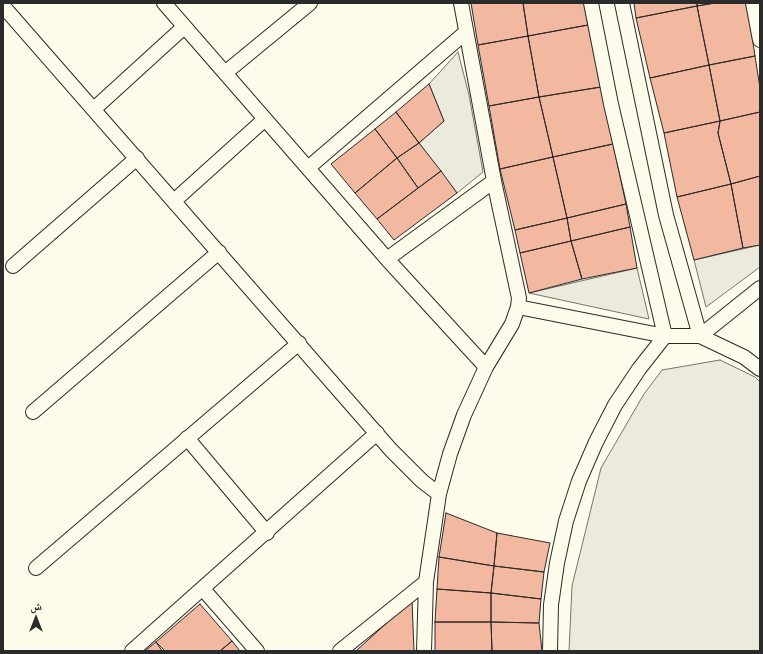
<!DOCTYPE html>
<html>
<head>
<meta charset="utf-8">
<style>
	body { margin:0 }
	#map { position:relative; width:763px; height:654px; overflow:hidden; background:#fdfbea; font-family:"Open Sans","Noto Naskh Arabic",sans-serif }
	canvas { display:block }
	.frame { position:absolute; inset:0; border:4px solid #2b2b2b; pointer-events:none }
	.north { position:absolute; left:16px; top:598px; width:40px; height:40px; -webkit-text-stroke:3px #fdfbea; paint-order:stroke; rotate:0deg; font-size:11px; font-weight:700; line-height:16px; text-align:center; color:#2b2b2b }
	.north::after { content:''; display:block; margin:auto; width:14px; height:18px; background:#2b2b2b; clip-path:polygon(50% 0,100% 100%,50% 72%,0 100%) }
</style>
</head>
<body>
<div id="map">
<canvas width="763" height="654"></canvas>
<div class="frame"></div>
<div class="north">ش</div>
</div>
<script>
const ctx = document.querySelector('canvas').getContext('2d');
ctx.lineJoin = 'round';
function fill(path, color) {
  ctx.fillStyle = color;
  ctx.fill(path, 'evenodd');
}
function toPath(rows) {
  const path = new Path2D();
  for (const r of rows) {
    path.moveTo(r[0], r[1]);
    for (let i = 2; i < r.length; i += 2) path.lineTo(r[i], r[i + 1]);
  }
  return path;
}
function stroke(path, color, width, dash) {
  ctx.strokeStyle = color;
  ctx.lineWidth = width;
  ctx.lineCap = dash ? 'butt' : 'round';
  ctx.setLineDash(dash || []);
  ctx.stroke(path);
}
const green = toPath([
	[458,52,469,95,483,172,457,193,419,143,444,121,429,84,458,52],
	[760,245,760,267,706,307,694,260,760,245],
	[637,268,649,319,529,293,637,268],
	[720,360,755,377,760,382,760,651,569,651,572,586,601,468,644,394,662,370,720,360]
]);
const building = toPath([
	[471,3,523,3,528,36,478,45,471,3],
	[523,3,584,3,588,25,528,36,523,3],
	[634,3,697,3,697,6,636,18,634,3],
	[697,3,715,3,697,6,697,3],
	[715,3,747,3,755,56,709,65,697,6,715,3],
	[697,6,709,65,650,78,636,18,697,6],
	[588,25,601,87,539,97,528,36,588,25],
	[528,36,539,97,489,106,478,45,528,36],
	[755,56,760,88,760,112,720,121,709,65,755,56],
	[709,65,720,121,664,133,650,78,709,65],
	[429,84,444,121,419,143,396,112,429,84],
	[601,87,613,144,553,157,539,97,601,87],
	[539,97,553,157,500,169,489,106,539,97],
	[396,112,419,143,397,158,375,129,396,112],
	[760,112,760,176,731,184,718,133,720,121,760,112],
	[720,121,718,133,731,184,677,197,664,133,720,121],
	[375,129,397,158,355,193,331,164,375,129],
	[419,143,441,171,418,188,397,158,419,143],
	[613,144,626,204,567,218,553,157,613,144],
	[553,157,567,218,515,230,500,169,553,157],
	[397,158,418,188,377,219,355,193,397,158],
	[441,171,457,193,394,240,377,219,441,171],
	[760,176,760,245,743,248,731,184,760,176],
	[731,184,743,248,694,260,677,197,731,184],
	[626,204,630,227,571,241,567,218,626,204],
	[567,218,571,241,520,253,515,230,567,218],
	[630,227,637,268,582,279,571,241,630,227],
	[571,241,582,279,529,293,520,253,571,241],
	[446,513,497,533,494,566,439,557,446,513],
	[497,533,550,543,544,572,494,566,497,533],
	[439,557,494,566,491,593,437,589,439,557],
	[494,566,544,572,541,599,491,593,494,566],
	[437,589,491,593,491,622,435,622,437,589],
	[491,593,541,599,539,623,491,622,491,593],
	[412,600,414,651,356,651,412,600],
	[200,604,232,641,220,651,165,651,156,642,200,604],
	[435,622,491,622,492,651,435,651,435,622],
	[491,622,539,623,542,651,492,651,491,622],
	[232,641,240,651,220,651,232,641],
	[156,642,162,651,145,651,156,642]
]);
const street = toPath([
	[164,3,387,259,486,367],
	[591,3,611,104,665,336],
	[622,3,666,215,700,336],
	[753,3,760,40],
	[3,6,391,450,422,481,439,494],
	[225,73,310,3],
	[94,109,184,27],
	[308,168,466,32],
	[174,201,265,119],
	[387,259,494,181],
	[13,266,137,158],
	[518,307,665,336,700,336,744,357,760,369],
	[700,336,760,288],
	[33,412,219,252],
	[187,438,267,533],
	[36,568,299,343],
	[203,589,257,651],
	[132,651,377,433],
	[340,651,426,582],
	[424,651,426,582,439,494,450,454,464,415,486,367,512,324,518,307,519,298,494,181,461,3],
	[550,651,551,605,557,563,566,521,579,481,596,442,615,405,639,369,665,336]
]);
fill(green, '#ecebdb');
stroke(green, '#74746e', 1);
fill(building, '#f2b8a0');
stroke(building, '#2b2b2b', 1);
stroke(street, '#2b2b2b', 16);
stroke(street, '#fdfbea', 14);
</script>
</body>
</html>
